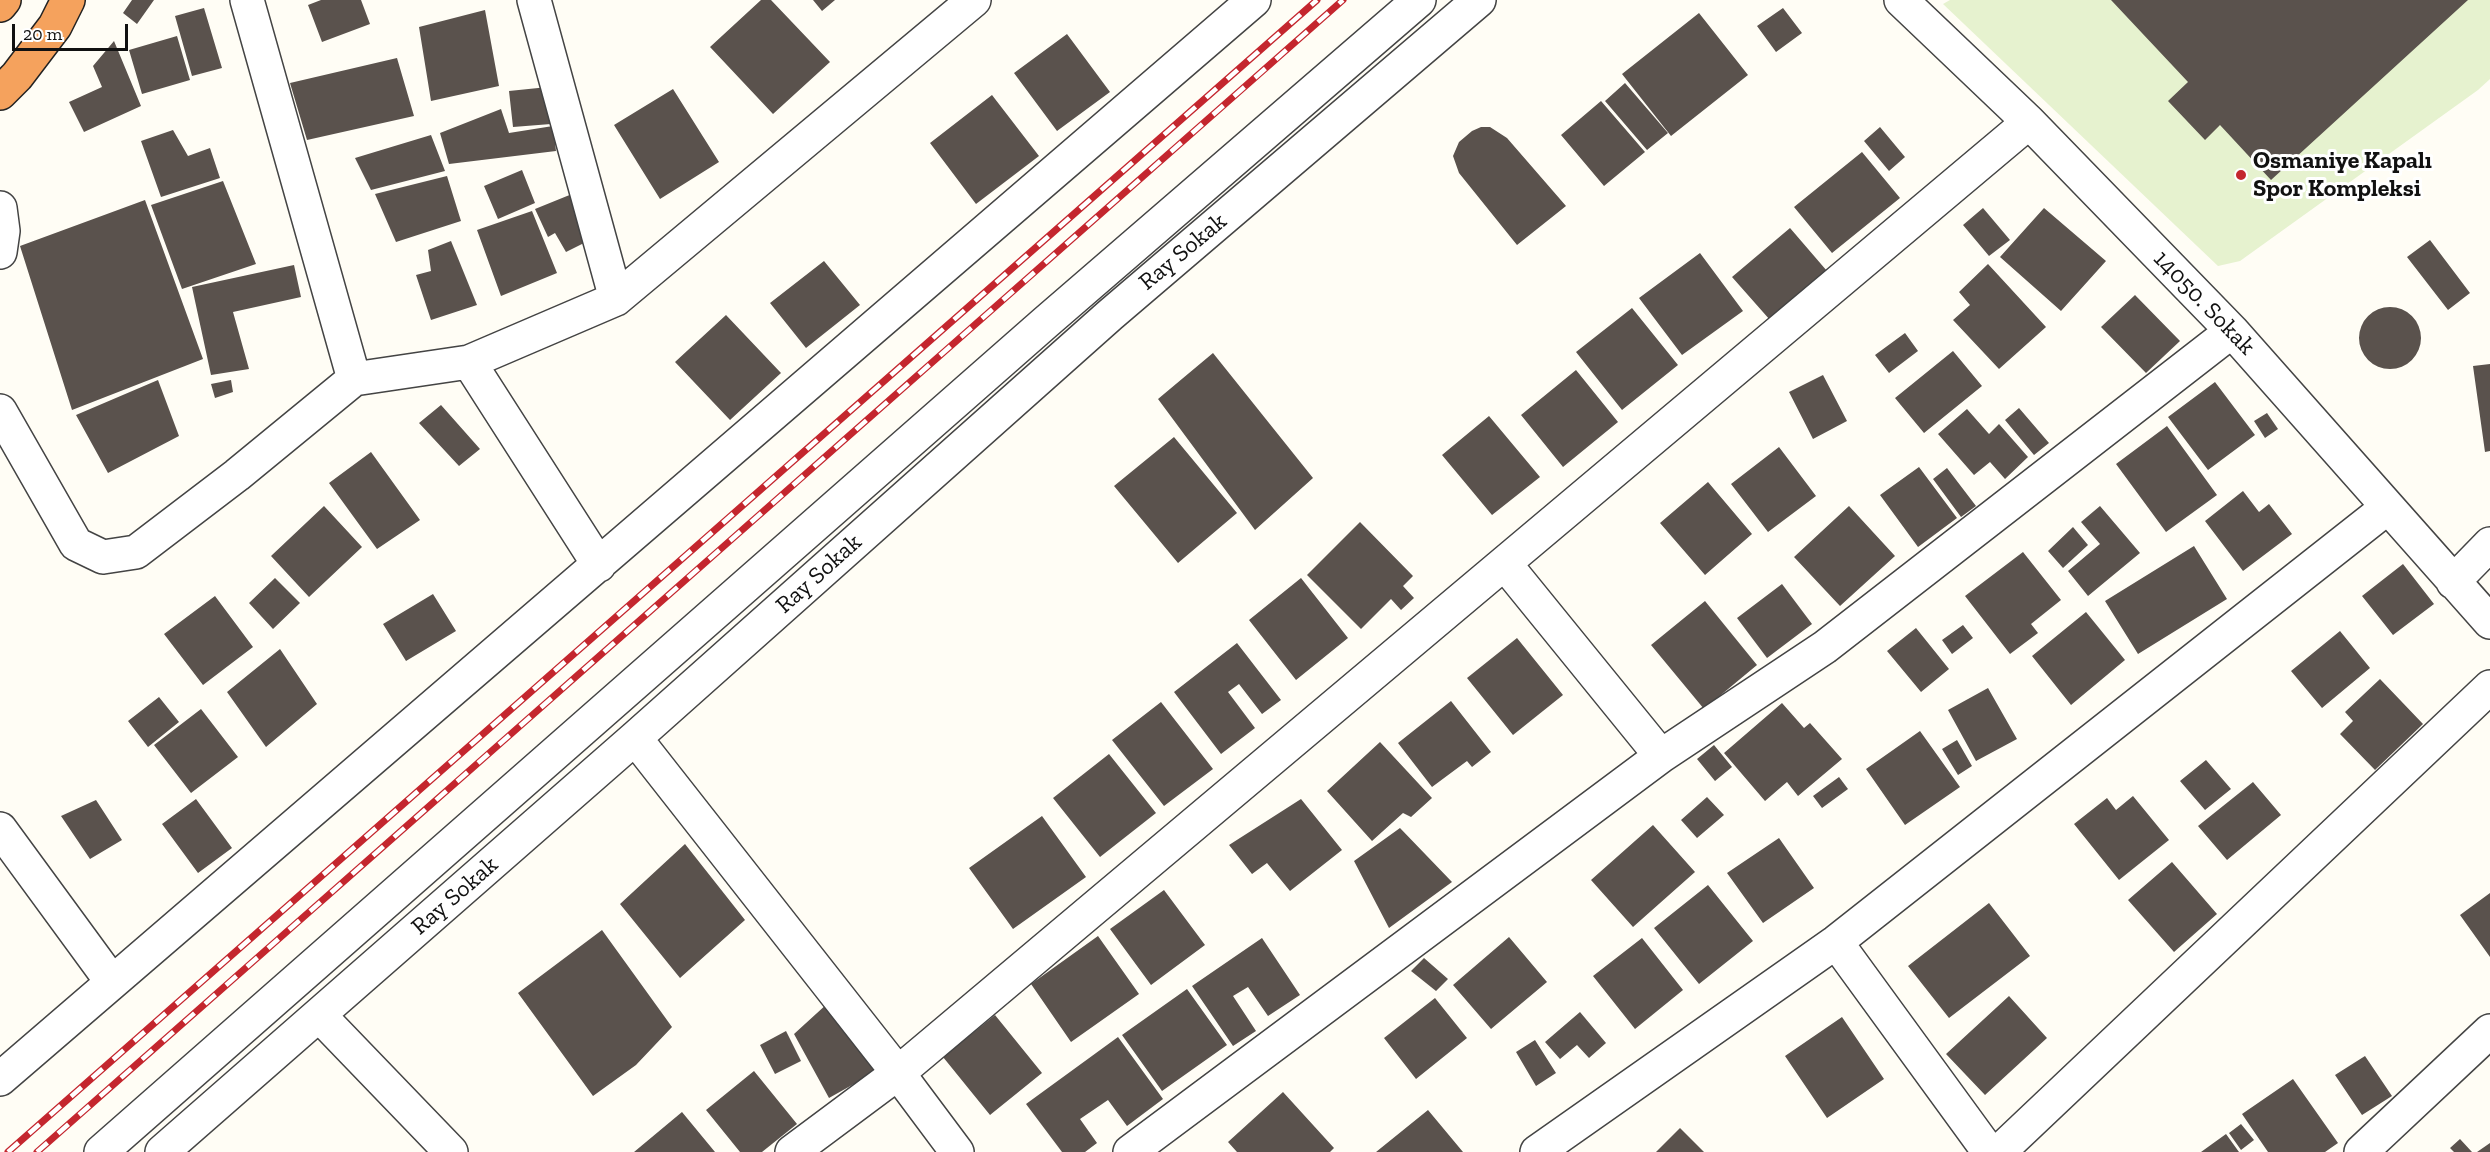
<!DOCTYPE html>
<html>
<head>
<meta charset="utf-8">
<style>
	body { margin:0 }
	#map { position:relative; width:2490px; height:1152px; overflow:hidden; background:#fffdf5; font-family:"Zilla Slab",serif }
	canvas { display:block }
	.scale { position:absolute; left:12px; top:24px; width:116px; height:27px; box-sizing:border-box; border:3px solid #111; border-top:0; padding-left:8px; font-size:18px; line-height:21px; white-space:nowrap; color:#111; -webkit-text-stroke:4px #fff; paint-order:stroke }
</style>
</head>
<body>
<div id="map">
<canvas width="2490" height="1152"></canvas>
<div class="scale">20 m</div>
</div>
<script>
const ctx = document.querySelector('canvas').getContext('2d');
ctx.lineJoin = 'round';
function fill(path, color) {
  ctx.fillStyle = color;
  ctx.fill(path, 'evenodd');
}
function toPath(rows) {
  const path = new Path2D();
  for (const r of rows) {
    if (r.length === 3) {
      path.moveTo(r[0] + r[2], r[1]);
      path.arc(r[0], r[1], r[2], 0, 2 * Math.PI);
      continue;
    }
    path.moveTo(r[0], r[1]);
    for (let i = 2; i < r.length; i += 2) path.lineTo(r[i], r[i + 1]);
  }
  return path;
}
function stroke(path, color, width, dash) {
  ctx.strokeStyle = color;
  ctx.lineWidth = width;
  ctx.lineCap = dash ? 'butt' : 'round';
  ctx.setLineDash(dash || []);
  ctx.stroke(path);
}
function label(font, color, halo, rows, align = 'center') {
  ctx.font = font + ' "Zilla Slab",serif';
  ctx.lineWidth = 6;
  ctx.setLineDash([]);
  ctx.textBaseline = 'middle';
  ctx.strokeStyle = halo;
  ctx.fillStyle = color;
  for (const [text, x, y, turn = 0] of rows) {
    ctx.save();
    ctx.translate(x, y);
    ctx.rotate((+turn || 0) * Math.PI / 180);
    ctx.textAlign = isNaN(turn) ? turn : align;
    if (halo) ctx.strokeText(text, 0, 0);
    ctx.fillText(text, 0, 0);
    ctx.restore();
  }
}
const pitch = toPath([
	[1950,0,2490,0,2490,79,2478,90,2240,261,2218,266,1943,4]
]);
const building = toPath([
	[132,0,154,0,137,24,123,13],
	[321,0,361,0,370,24,322,42,308,5],
	[761,0,771,0,830,62,773,114,710,47],
	[813,0,835,0,822,11],
	[2111,0,2468,0,2271,180,2220,125,2205,140,2168,101,2188,82],
	[204,8,222,68,192,76,175,16],
	[1783,8,1802,33,1776,52,1757,26],
	[485,10,499,86,431,101,419,27],
	[1699,13,1748,75,1671,136,1622,74],
	[1067,34,1110,92,1057,131,1014,73],
	[177,36,190,80,142,94,129,50],
	[114,41,141,106,84,132,69,102,102,87,93,66],
	[397,58,414,116,307,140,290,83],
	[1625,83,1668,133,1647,150,1605,101],
	[548,87,551,124,513,127,509,91],
	[673,89,719,162,660,199,614,125],
	[992,95,1039,156,976,204,930,143],
	[1601,101,1645,152,1604,186,1561,135],
	[501,109,509,133,553,126,556,151,449,164,440,133],
	[1481,127,1490,127,1507,138,1566,206,1517,245,1459,173,1453,156,1459,142,1472,131],
	[1880,127,1905,157,1889,171,1864,141],
	[173,130,188,156,210,148,220,178,161,197,141,141],
	[431,135,445,171,371,190,355,158],
	[1862,152,1900,198,1832,253,1794,207],
	[522,170,535,203,498,219,484,186],
	[447,176,461,221,396,242,375,194],
	[223,181,256,264,182,289,151,205],
	[572,194,590,240,566,252,555,233,548,237,535,209],
	[145,200,203,359,72,410,20,246],
	[1983,208,2010,240,1989,256,1963,225],
	[2044,208,2106,261,2061,311,2000,257],
	[532,211,557,273,501,296,477,230],
	[1790,228,1827,271,1770,320,1732,277],
	[2430,240,2470,293,2448,310,2407,257],
	[451,241,477,305,431,320,416,275,431,271,428,250],
	[1700,253,1743,311,1682,355,1639,298],
	[824,261,860,305,806,348,770,303],
	[1988,264,2046,327,1999,369,1953,320,1970,305,1959,292],
	[294,265,301,297,233,312,249,369,211,375,192,287],
	[2135,295,2180,341,2146,373,2101,327],
	[2390,338,31],
	[1632,308,1678,365,1622,410,1576,352],
	[726,315,781,373,730,420,675,362],
	[1905,333,1918,351,1889,373,1875,355],
	[1953,351,1982,386,1924,433,1895,398],
	[1213,353,1313,478,1255,530,1158,399],
	[2490,364,2490,451,2485,452,2473,366],
	[1576,370,1618,422,1563,467,1521,415],
	[1823,375,1847,421,1813,439,1789,392],
	[158,380,179,436,108,473,76,415],
	[231,380,233,392,215,398,211,384],
	[2215,382,2255,435,2208,470,2168,417],
	[441,405,480,449,459,466,419,423],
	[2019,408,2049,443,2034,455,2005,420],
	[1967,409,1989,434,1999,424,2028,457,2005,479,1990,462,1974,475,1938,434],
	[2267,413,2278,429,2265,438,2254,421],
	[1489,416,1540,477,1492,515,1442,455],
	[2167,426,2217,495,2166,532,2116,464],
	[1174,437,1237,513,1178,563,1114,486],
	[1779,447,1816,496,1768,532,1731,484],
	[371,452,420,520,377,549,329,483],
	[1919,467,1957,518,1918,547,1880,495],
	[1947,468,1976,506,1961,517,1933,479],
	[1708,482,1752,534,1705,575,1660,523],
	[2243,491,2259,512,2269,504,2292,534,2243,571,2205,521],
	[324,506,362,547,309,597,271,556],
	[1849,506,1895,556,1840,606,1794,557],
	[2100,506,2140,553,2088,596,2068,571,2100,544,2081,522],
	[1360,522,1413,576,1403,586,1414,598,1401,610,1391,599,1361,629,1307,575],
	[2073,527,2088,545,2063,568,2048,551],
	[2194,546,2227,599,2138,654,2105,601],
	[2023,552,2061,600,2031,624,2038,633,2010,654,1965,596],
	[2403,564,2434,604,2393,635,2362,596],
	[275,578,300,603,273,629,249,603],
	[1301,578,1348,638,1296,680,1249,620],
	[1782,584,1812,624,1767,658,1737,618],
	[433,594,456,631,406,661,383,624],
	[215,596,253,647,203,685,164,634],
	[1705,601,1757,665,1704,709,1651,645],
	[2086,612,2125,660,2071,705,2032,656],
	[1963,625,1973,638,1952,654,1942,640],
	[1916,628,1949,669,1921,692,1887,651],
	[2340,631,2370,668,2322,708,2291,671],
	[1517,638,1563,695,1513,735,1467,678],
	[1237,643,1281,700,1262,714,1239,684,1228,692,1255,728,1221,754,1174,692],
	[280,649,317,704,266,747,227,692],
	[2380,679,2423,724,2375,770,2340,734,2353,721,2345,712],
	[1988,688,2017,739,1976,761,1948,710],
	[159,697,179,722,148,747,128,721],
	[1451,701,1491,752,1472,767,1467,761,1432,787,1398,743],
	[1161,702,1213,769,1164,806,1112,740],
	[1782,703,1804,728,1810,723,1842,759,1798,796,1787,782,1765,801,1724,753],
	[201,709,238,757,191,793,154,745],
	[1920,731,1960,787,1905,825,1866,769],
	[1957,740,1972,766,1958,775,1942,749],
	[1380,742,1432,798,1411,817,1403,813,1372,841,1327,791],
	[1714,745,1732,767,1715,781,1697,759],
	[1109,754,1156,813,1100,857,1053,798],
	[2206,760,2231,789,2205,810,2180,781],
	[1839,777,1848,789,1822,808,1813,796],
	[2253,782,2281,815,2227,860,2198,826],
	[2133,796,2169,840,2119,880,2074,824,2107,798,2116,810],
	[1707,797,1724,815,1697,838,1681,820],
	[196,799,232,848,198,873,162,824],
	[1301,799,1342,850,1290,891,1267,863,1252,874,1229,845],
	[96,800,122,840,90,859,61,816],
	[1042,816,1086,877,1013,929,969,868],
	[1653,825,1695,872,1633,927,1591,880],
	[1400,828,1452,882,1389,928,1354,861],
	[1779,838,1814,888,1763,923,1727,873],
	[685,844,745,920,680,978,620,904],
	[2172,862,2217,914,2174,952,2128,900],
	[1708,885,1753,941,1699,984,1654,928],
	[1164,890,1205,945,1151,985,1110,929],
	[2490,893,2490,957,2460,915],
	[1989,903,2030,956,1949,1018,1908,966],
	[602,930,672,1027,636,1065,593,1096,518,993],
	[1098,936,1139,994,1071,1042,1031,984],
	[1509,937,1547,982,1491,1029,1453,985],
	[1262,938,1300,995,1268,1016,1248,987,1233,996,1256,1031,1233,1046,1192,986],
	[1642,938,1683,990,1635,1029,1593,976],
	[1424,958,1448,979,1436,991,1411,971],
	[1187,989,1227,1045,1162,1091,1122,1035],
	[2009,996,2047,1038,1985,1095,1946,1054],
	[1435,998,1467,1038,1416,1079,1384,1038],
	[828,1003,877,1071,829,1098,794,1034],
	[1580,1012,1606,1043,1589,1058,1577,1045,1560,1059,1545,1042],
	[995,1015,1042,1073,990,1115,943,1057],
	[1842,1017,1884,1079,1827,1118,1785,1056],
	[786,1031,801,1061,775,1074,760,1045],
	[1118,1037,1163,1099,1127,1126,1108,1100,1080,1119,1097,1143,1085,1152,1062,1152,1026,1104],
	[1535,1040,1556,1073,1536,1086,1516,1052],
	[2365,1056,2392,1096,2362,1115,2335,1075],
	[754,1071,797,1124,762,1152,740,1152,706,1110],
	[2293,1079,2338,1143,2325,1152,2268,1152,2242,1114],
	[1283,1092,1334,1148,1330,1152,1237,1152,1228,1142],
	[1428,1110,1463,1152,1376,1152],
	[682,1112,715,1152,634,1152],
	[2241,1124,2254,1140,2241,1150,2229,1133],
	[1680,1128,1704,1152,1656,1152],
	[2226,1134,2239,1152,2201,1152],
	[2460,1139,2472,1152,2454,1152,2450,1148],
	[2490,1143,2490,1152,2477,1152]
]);
const minor = toPath([
	[247,0,354,379],
	[534,0,616,299],
	[1901,0,2029,122,2232,331,2490,622],
	[0,208,3,231,0,252],
	[469,362,599,565],
	[0,411,76,544,103,557,136,552,237,475,354,379,469,362,616,299,974,0],
	[1505,564,1661,756],
	[2453,582,2490,544],
	[635,738,898,1073,957,1152],
	[0,829,112,982],
	[1836,942,1989,1152],
	[319,1015,451,1152],
	[0,1079,1254,0],
	[101,1152,1046,322,1419,0],
	[162,1152,635,738,1110,315,1479,0],
	[792,1152,898,1073,2029,122],
	[1130,1152,1661,756,1825,647,2232,331],
	[1537,1152,1836,942,2388,507],
	[1999,1152,2490,687],
	[2361,1152,2490,1031]
]);
const highway = toPath([
	[0,5,4,0],
	[0,93,17,76,55,26,68,0]
]);
const rail = toPath([
	[8,1152,1317,0],
	[37,1152,1343,0]
]);
const markers = [
	[2241,175,6,"#c4262e"]
];
const poiNames = [
	["Osmaniye Kapalı",2253,161],
	["Spor Kompleksi",2253,189]
];
const streetNames = [
	["Ray Sokak",1183,252,-40],
	["14050. Sokak",2204,303,46],
	["Ray Sokak",819,574,-42],
	["Ray Sokak",455,896,-41]
];
fill(pitch, '#e6f2cf');
fill(building, '#5a524d');
stroke(minor, '#444', 36);
stroke(highway, '#222', 36);
stroke(minor, '#fff', 33);
stroke(highway, '#f5a25d', 33);
stroke(rail, '#c4262e', 7);
stroke(rail, '#fff', 4.5, [14]);
for (const [x, y, r, color] of markers) {
  const dot = new Path2D();
  dot.arc(x, y, r, 0, 2 * Math.PI);
  ctx.fillStyle = color;
  ctx.fill(dot);
  stroke(dot, '#fff', 2);
}
label('bold 24px', '#111', '#fff', poiNames, 'left');
label('24px', '#111', '#fff', streetNames);
</script>
</body>
</html>
